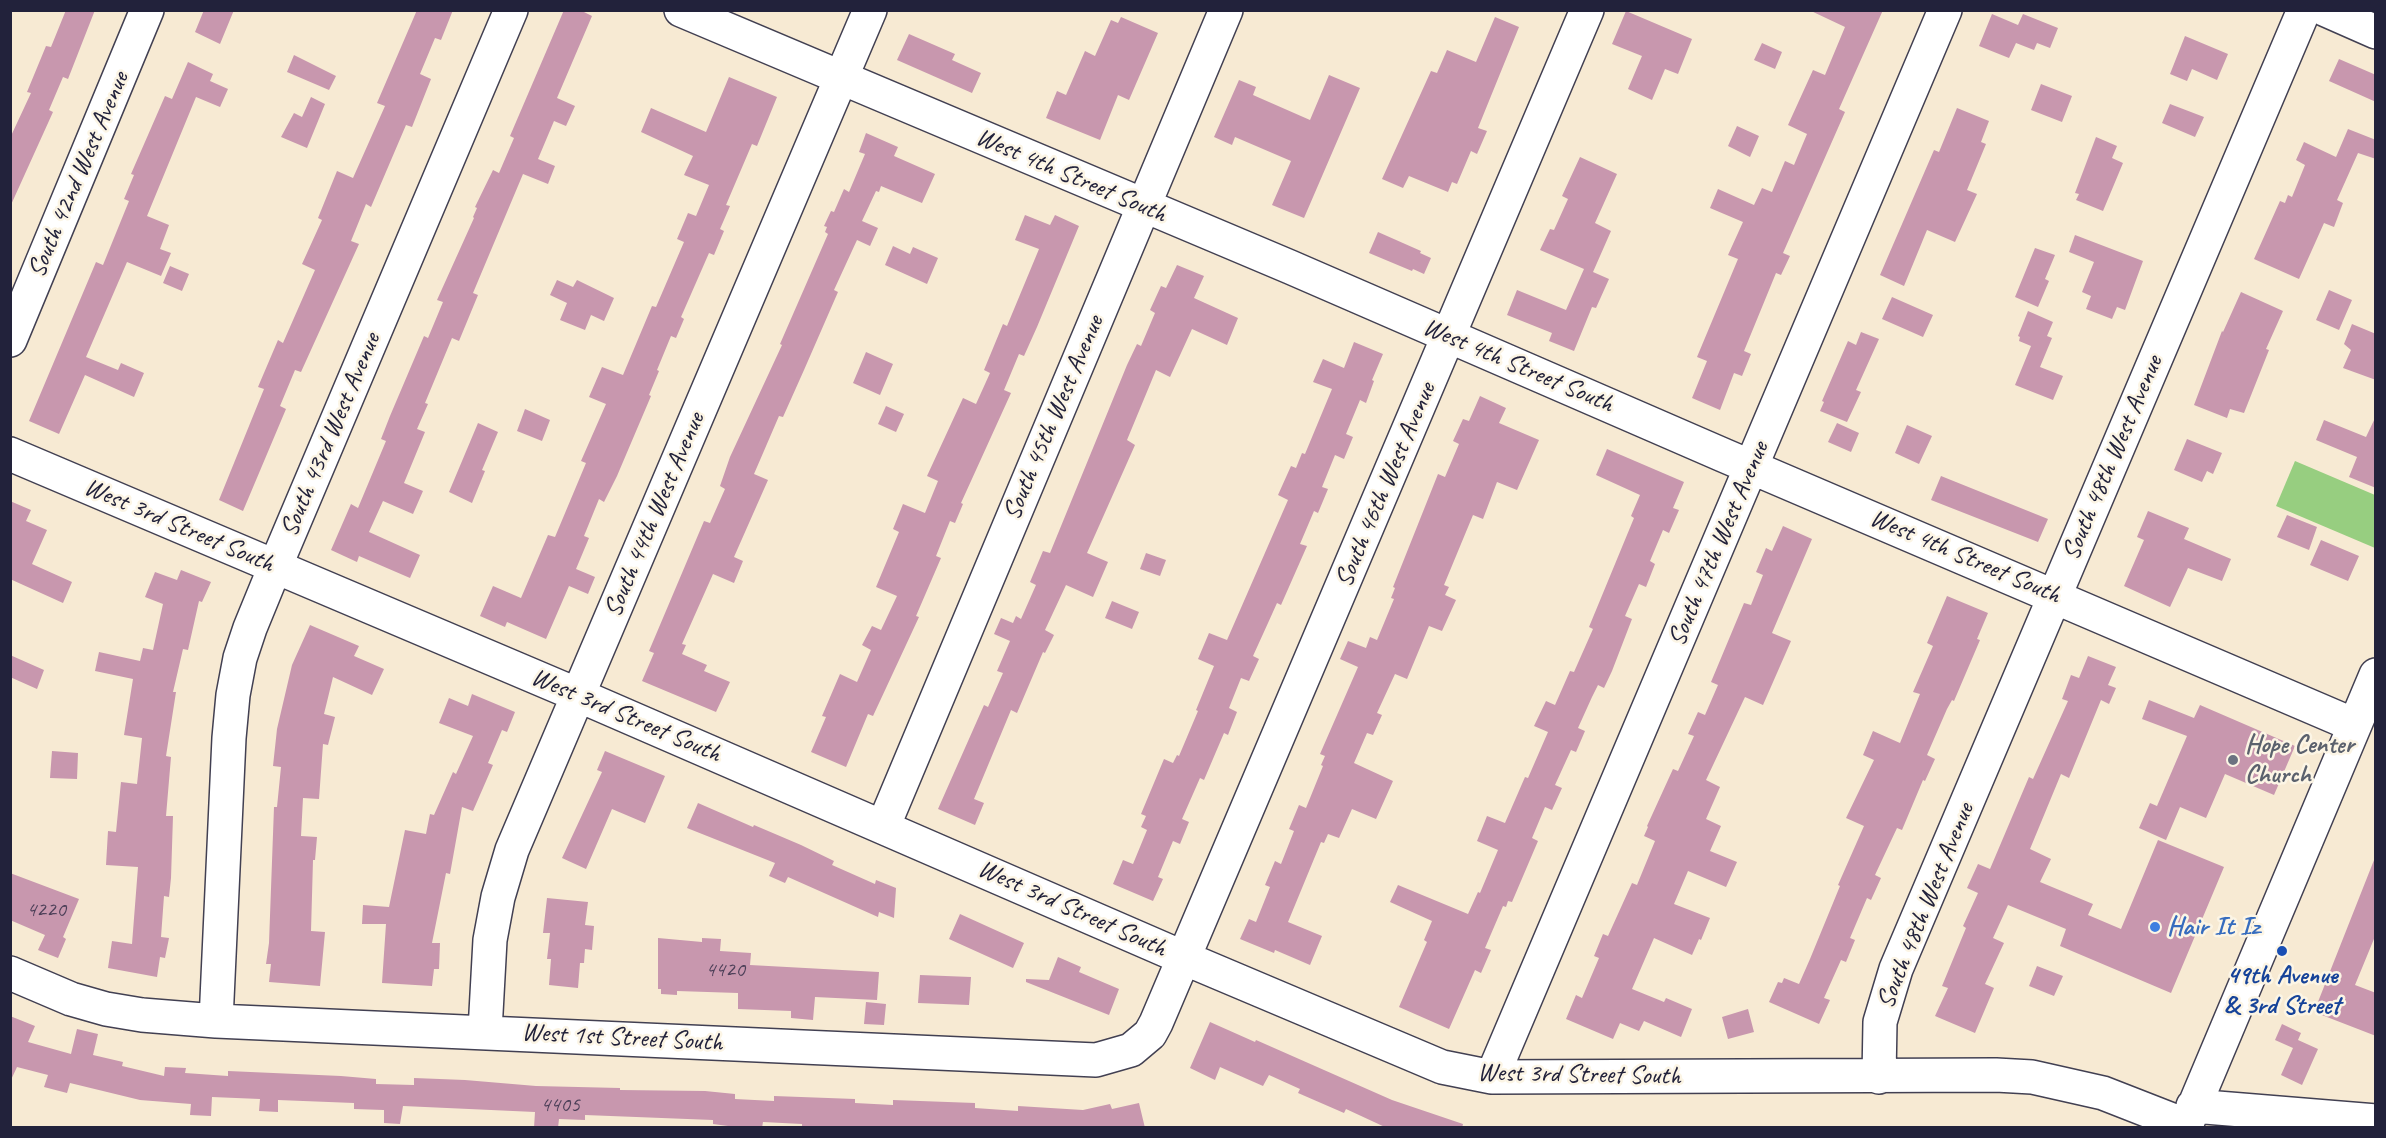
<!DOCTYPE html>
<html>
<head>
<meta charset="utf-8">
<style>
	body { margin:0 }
	#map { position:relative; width:2386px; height:1138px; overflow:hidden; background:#f7ead3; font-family:Caveat,sans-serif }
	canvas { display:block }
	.frame { position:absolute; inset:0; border:12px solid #22223b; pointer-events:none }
</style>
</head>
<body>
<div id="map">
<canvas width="2386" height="1138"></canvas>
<div class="frame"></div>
</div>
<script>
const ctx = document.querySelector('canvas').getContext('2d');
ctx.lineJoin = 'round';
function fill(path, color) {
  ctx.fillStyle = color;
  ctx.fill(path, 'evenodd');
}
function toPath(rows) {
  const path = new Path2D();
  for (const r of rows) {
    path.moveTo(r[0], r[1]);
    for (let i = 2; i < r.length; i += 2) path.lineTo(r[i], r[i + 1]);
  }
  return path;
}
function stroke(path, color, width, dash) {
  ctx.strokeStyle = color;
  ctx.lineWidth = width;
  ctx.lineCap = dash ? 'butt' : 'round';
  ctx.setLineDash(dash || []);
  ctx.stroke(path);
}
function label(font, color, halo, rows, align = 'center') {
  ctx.font = font + ' Caveat,sans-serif';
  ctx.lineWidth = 5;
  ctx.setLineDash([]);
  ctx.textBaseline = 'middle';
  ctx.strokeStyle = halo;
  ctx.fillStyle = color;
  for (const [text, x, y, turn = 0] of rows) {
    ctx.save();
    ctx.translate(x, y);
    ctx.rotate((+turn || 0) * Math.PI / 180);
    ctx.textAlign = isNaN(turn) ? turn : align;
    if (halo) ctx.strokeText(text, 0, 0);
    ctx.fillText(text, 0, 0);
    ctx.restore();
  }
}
const green = toPath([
	[2295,461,2375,495,2375,548,2276,506]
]);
const building = toPath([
	[66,10,95,10,68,79,63,77,49,110,53,112,10,207,10,138,31,93,27,92,46,46,51,47],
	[204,10,234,10,220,44,195,32],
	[417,10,453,10,441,40,435,38,420,74,431,79,412,127,406,125,371,207,366,204,351,241,359,244,301,372,295,370,280,406,286,409,243,511,219,500,264,389,258,387,278,340,283,343,315,270,302,264,322,220,318,218,337,171,353,178,385,106,377,103],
	[564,10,580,10,592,16,557,98,575,106,566,126,554,121,538,159,555,166,548,184,523,174,473,293,478,295,459,341,452,338,425,403,428,404,417,429,425,432,404,483,423,491,413,514,383,501,369,532,420,555,410,578,359,556,357,562,331,550,351,504,358,508,386,441,381,439,390,416,424,336,428,338,443,302,437,300,474,218,473,217,477,208,475,207,493,170,499,173,514,138,510,136],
	[1809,10,1883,10,1839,109,1845,112,1783,253,1790,256,1781,275,1776,273,1744,351,1751,354,1742,376,1734,373,1720,410,1692,398,1707,361,1697,357,1738,259,1728,255,1743,222,1710,208,1718,189,1754,205,1762,188,1772,192,1785,161,1794,165,1807,134,1788,125,1813,70,1825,75,1845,27],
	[1626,11,1692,39,1678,74,1665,69,1652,100,1628,89,1642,56,1612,44],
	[1992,14,2018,25,2023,14,2058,28,2050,48,2037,43,2034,50,2016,43,2009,58,1979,46],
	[1121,17,1158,33,1129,100,1118,95,1100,140,1046,118,1057,91,1066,95,1085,51,1095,56,1111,20,1118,23],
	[1495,17,1519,27,1478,128,1487,131,1477,154,1471,151,1457,184,1452,182,1448,192,1409,176,1403,188,1382,179,1431,71,1437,73,1447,50,1476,62],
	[909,34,955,54,952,60,981,73,972,93,897,60],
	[2185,36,2228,54,2217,80,2192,69,2187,81,2170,74],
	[1762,43,1782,52,1775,69,1754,60],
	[294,55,336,76,329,90,287,72],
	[2339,59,2376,75,2376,102,2329,81],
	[188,62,213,74,210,81,228,89,220,107,196,97,147,216,169,225,160,249,171,253,161,276,127,262,86,357,118,370,121,363,144,373,134,397,85,375,59,434,29,421,96,262,103,265,129,201,124,199,134,175,131,174,165,96,172,99],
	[1329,75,1360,88,1304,218,1272,205,1291,161,1235,137,1232,145,1214,137,1239,80,1256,87,1253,95,1310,120],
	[729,77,777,97,757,146,752,144,726,205,730,206,720,229,724,231,714,255,709,253,681,317,684,319,676,338,671,336,657,370,659,371,649,395,651,396,617,476,604,502,599,499,584,536,589,538,576,569,595,577,588,594,569,586,546,639,507,622,505,627,480,616,493,586,521,598,548,535,555,537,586,463,581,461,606,404,589,397,602,367,623,375,652,306,656,307,684,242,677,239,688,213,696,216,709,185,684,175,693,156,641,132,651,108,706,132],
	[2041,84,2072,96,2062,122,2031,110],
	[311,97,325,104,307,148,281,137,294,113,302,117],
	[2170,104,2204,117,2195,137,2162,123],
	[1957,108,1989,121,1981,142,1986,144,1967,190,1977,194,1955,242,1927,230,1904,286,1880,275,1934,150,1939,152],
	[1737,126,1759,136,1750,157,1728,146],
	[2348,129,2376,140,2376,159,2358,153,2337,200,2343,203,2334,227,2324,223,2299,279,2254,259,2280,201,2285,203,2288,195,2292,197,2305,165,2296,160,2304,142,2336,157],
	[866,133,898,147,894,156,935,174,922,203,881,186,879,192,876,191,862,221,878,228,870,246,857,240,834,290,838,292,804,370,783,417,779,416,754,474,768,480,734,557,743,561,734,583,713,574,682,644,686,645,682,654,707,665,704,671,730,682,716,712,642,681,654,653,649,651,704,521,710,523,725,489,720,486,730,457,782,345,780,344,828,234,825,232,827,227,824,226,831,211,834,212,844,189,849,192,865,154,859,152],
	[2096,137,2117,146,2112,158,2123,163,2103,211,2076,200,2079,194,2075,193],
	[1580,157,1617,174,1595,223,1611,231,1593,272,1609,279,1596,308,1592,307,1574,351,1549,341,1552,333,1507,315,1517,290,1566,310,1584,269,1540,250,1550,229,1554,230,1568,199,1562,196],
	[1025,215,1050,225,1055,215,1079,226,1037,327,1024,356,1019,354,1004,390,1011,393,961,503,963,504,955,523,950,521,936,556,941,558,916,616,919,617,873,716,868,714,846,767,811,752,826,717,822,716,840,674,857,682,871,650,862,645,872,626,881,630,897,596,876,587,899,532,893,529,903,504,925,513,938,481,927,476,963,398,976,404,990,373,984,370,1003,324,1007,326,1039,249,1015,240],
	[1378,232,1421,251,1420,253,1431,258,1424,274,1413,269,1412,271,1369,253],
	[2075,235,2143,261,2125,310,2117,307,2112,319,2086,309,2091,296,2082,292,2094,262,2069,252],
	[893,246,910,254,913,247,938,258,927,284,885,265],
	[2035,248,2055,255,2045,279,2049,281,2038,307,2015,297],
	[1177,265,1204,276,1194,298,1238,318,1227,345,1192,329,1170,377,1156,370,1127,440,1135,445,1087,553,1108,562,1093,597,1066,585,1045,630,1054,635,1045,653,1043,652,1017,713,1011,710,974,799,984,803,975,825,938,809,984,705,988,707,1003,673,997,671,1010,641,994,634,1001,618,1013,623,1016,616,1021,619,1036,585,1030,582,1043,551,1050,553,1127,365,1137,344,1141,346,1155,313,1150,310,1161,286,1166,288],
	[170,266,189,274,182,291,163,283],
	[557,280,573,287,577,280,614,298,604,321,591,315,585,330,560,320,567,303,550,295],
	[2329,290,2352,300,2339,330,2316,320],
	[2241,292,2283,311,2266,349,2269,350,2244,413,2230,409,2227,418,2194,405,2222,331,2223,332],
	[1892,297,1933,315,1923,337,1882,319],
	[2028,311,2053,322,2047,336,2052,338,2040,367,2063,376,2053,400,2015,385,2031,346,2019,341,2020,337,2018,336],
	[2352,324,2376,334,2376,380,2343,368,2351,350,2344,344],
	[1861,332,1879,339,1856,390,1861,392,1847,422,1820,411,1824,402,1822,401,1848,341,1856,345],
	[1354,342,1383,354,1372,380,1374,381,1366,403,1360,400,1346,434,1353,437,1344,459,1335,455,1322,487,1328,489,1318,513,1314,511,1300,544,1307,546,1281,605,1277,603,1268,623,1253,656,1259,659,1249,681,1241,678,1229,708,1237,712,1228,735,1224,733,1204,780,1200,778,1182,819,1189,822,1180,844,1173,841,1158,877,1163,879,1153,901,1113,884,1123,860,1133,864,1147,830,1141,827,1146,816,1141,814,1164,759,1173,763,1177,755,1179,756,1198,711,1196,710,1214,666,1198,659,1209,633,1227,640,1288,500,1278,495,1291,466,1296,468,1302,453,1305,454,1332,389,1313,382,1323,359,1344,368],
	[866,352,893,364,880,395,853,383],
	[1480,396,1506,408,1499,423,1539,440,1517,490,1497,482,1483,519,1473,515,1444,585,1449,587,1445,595,1456,600,1442,631,1429,626,1407,679,1395,674,1377,713,1382,715,1373,735,1367,733,1354,763,1393,781,1376,819,1352,809,1339,838,1328,834,1324,843,1321,842,1288,922,1322,936,1310,965,1275,950,1274,953,1240,939,1249,919,1256,922,1270,887,1265,885,1275,861,1281,864,1294,831,1289,829,1299,805,1306,808,1323,766,1321,765,1325,756,1320,754,1358,667,1340,659,1348,641,1366,648,1370,637,1377,640,1394,599,1391,598,1395,588,1393,587,1438,474,1445,477,1459,444,1453,441,1463,419,1469,421],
	[886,406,904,414,896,432,878,424],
	[525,409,550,420,542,441,517,431],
	[2376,416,2376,488,2349,477,2357,457,2316,440,2324,420,2366,437],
	[478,423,498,432,482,470,485,471,472,503,449,492],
	[1837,423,1859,433,1851,452,1828,442],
	[1907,425,1932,436,1919,464,1895,453],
	[2187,439,2222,453,2213,474,2207,471,2202,482,2174,470],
	[1607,449,1684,482,1673,508,1679,510,1669,533,1663,530,1650,561,1655,564,1646,587,1639,584,1625,616,1632,619,1612,671,1604,688,1598,685,1592,697,1578,728,1585,731,1576,752,1571,750,1555,785,1562,788,1552,810,1545,807,1532,838,1538,841,1512,902,1508,901,1506,907,1503,906,1485,948,1491,950,1481,973,1475,970,1449,1029,1399,1007,1427,942,1424,940,1432,921,1390,902,1398,885,1468,914,1478,892,1480,893,1498,850,1477,841,1487,816,1505,823,1525,777,1528,778,1548,732,1534,726,1546,701,1555,705,1570,671,1574,672,1593,629,1589,627,1634,518,1631,516,1640,495,1596,475],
	[1941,476,2048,519,2038,542,1931,500],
	[10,501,31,510,26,521,47,530,32,564,72,582,63,603,10,579],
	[2148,511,2189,528,2184,539,2231,559,2222,581,2188,568,2170,607,2124,586,2144,540,2137,537],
	[2287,515,2317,527,2309,550,2277,537],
	[1783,526,1812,539,1772,633,1791,641,1763,705,1745,697,1706,780,1720,787,1706,819,1721,826,1710,851,1737,862,1726,887,1688,871,1674,904,1710,918,1701,940,1699,939,1692,955,1654,938,1632,989,1664,1002,1666,998,1692,1009,1681,1037,1644,1021,1639,1031,1620,1023,1613,1039,1566,1019,1576,995,1582,998,1599,958,1594,956,1603,934,1608,936,1632,883,1637,885,1655,841,1644,836,1648,827,1647,826,1673,769,1678,771,1694,736,1688,734,1698,712,1705,715,1718,685,1711,682,1744,603,1751,605,1763,575,1756,572,1766,548,1772,551],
	[2321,540,2359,556,2348,581,2310,565],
	[1146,553,1166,560,1160,576,1140,569],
	[181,570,211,582,202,602,199,601,188,650,183,649,173,692,176,692,166,756,171,757,166,816,173,816,171,878,169,897,164,896,161,937,169,938,165,958,160,957,157,977,108,968,112,941,132,944,138,867,106,865,108,831,116,832,121,782,137,784,142,738,124,735,133,679,95,671,99,652,140,661,143,648,153,650,163,604,145,597,155,572,177,580],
	[1947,596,1988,613,1977,639,1980,640,1954,701,1952,700,1947,709,1927,755,1935,759,1925,781,1923,780,1902,830,1897,828,1875,875,1881,878,1871,900,1867,898,1850,938,1855,940,1846,962,1841,960,1824,998,1830,1000,1819,1024,1769,1002,1778,982,1782,983,1784,978,1799,984,1810,959,1840,886,1838,885,1864,826,1846,818,1874,760,1863,755,1873,731,1900,743,1920,694,1913,692,1933,646,1927,643],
	[1112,601,1139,612,1132,629,1105,618],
	[310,625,359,646,354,656,384,669,372,695,333,677,324,714,335,717,328,745,323,744,319,799,303,798,301,836,317,837,315,860,313,860,311,931,325,932,320,986,269,982,271,964,266,964,269,943,274,807,277,807,281,767,273,766,277,729,292,665],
	[10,655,44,670,37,689,10,677],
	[2088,656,2116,667,2108,685,2116,688,2109,704,2101,700,2069,778,2061,774,2030,849,2051,859,2040,882,2093,904,2088,915,2121,929,2158,840,2224,867,2171,993,2060,946,2066,929,2008,905,1993,938,2004,943,1985,984,1994,988,1975,1033,1935,1016,1948,988,1942,986,1966,928,1963,926,1978,893,1967,888,1978,864,1990,869,2029,777,2033,779,2068,701,2062,699,2071,675,2079,678],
	[472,694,515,712,507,732,502,730,488,763,493,765,473,811,462,807,450,874,446,873,432,943,440,943,439,969,434,969,432,986,382,983,386,924,362,924,363,905,389,907,405,830,426,834,430,814,434,815,453,772,456,774,473,736,439,723,449,698,468,706],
	[2149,700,2194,718,2200,705,2295,746,2274,795,2225,774,2206,818,2180,807,2166,840,2139,828,2150,803,2157,806,2187,736,2142,719],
	[52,751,78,753,77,779,50,778],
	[605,751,665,776,645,823,612,809,586,869,562,858,602,772,597,770],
	[698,803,753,827,754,825,801,845,834,861,832,865,875,884,876,880,896,888,894,918,879,912,878,917,788,877,785,883,769,876,775,863,687,828],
	[2376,855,2376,934,2355,985,2376,993,2376,1036,2314,1012],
	[10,873,79,899,63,937,66,939,58,958,38,950,45,935,10,920],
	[547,898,588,902,585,925,594,926,592,950,585,949,584,963,580,963,578,988,549,985,551,959,547,959,550,933,543,933],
	[960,914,1024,943,1013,968,949,939],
	[658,938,702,942,702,938,721,939,720,951,751,953,750,965,879,972,877,1000,815,997,813,1020,791,1018,791,1011,738,1009,738,993,677,991,677,995,661,994,661,989,658,989],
	[1058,957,1081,967,1079,972,1119,989,1109,1015,1026,982,1026,979,1049,980],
	[2037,966,2063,976,2054,996,2029,986],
	[920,975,971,977,969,1005,918,1003],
	[866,1002,886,1004,884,1025,864,1024],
	[1748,1009,1754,1032,1728,1039,1722,1017],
	[10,1016,35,1026,28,1042,71,1054,77,1029,98,1034,93,1055,123,1062,122,1066,164,1076,165,1067,186,1068,185,1073,228,1076,228,1071,341,1076,376,1079,376,1084,414,1085,414,1078,465,1080,536,1086,620,1088,620,1090,705,1091,735,1094,735,1099,774,1101,774,1096,855,1099,855,1103,893,1105,893,1100,975,1103,975,1108,1018,1111,1018,1106,1083,1110,1110,1104,1112,1109,1139,1103,1145,1128,802,1128,802,1124,763,1122,762,1128,743,1128,713,1124,713,1120,585,1115,585,1120,559,1119,558,1128,534,1128,535,1112,403,1106,400,1124,384,1123,384,1110,354,1109,354,1103,278,1100,278,1112,259,1111,260,1099,212,1097,211,1116,190,1115,191,1104,140,1100,70,1083,67,1093,44,1087,48,1075,17,1067,10,1082],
	[1210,1022,1255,1042,1256,1040,1392,1100,1463,1124,1462,1128,1387,1128,1346,1109,1344,1113,1298,1093,1300,1089,1269,1075,1263,1086,1220,1067,1215,1080,1190,1068],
	[2282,1024,2301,1033,2298,1040,2318,1049,2302,1085,2281,1075,2293,1048,2275,1040]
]);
const minor = toPath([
	[681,10,1290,267,1723,455,2354,725],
	[2326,10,2376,32],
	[10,340,147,10],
	[10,454,578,695,1184,958,1442,1067,1492,1077,1996,1075,2032,1077,2103,1093,2185,1125],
	[883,827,1226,10],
	[10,973,71,999,106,1009,142,1015,216,1021,1096,1060,1131,1050,1150,1034,1156,1023,1587,10],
	[216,1021,229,738,233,695,240,658,250,628,275,567,511,10],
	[485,1031,490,940,498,897,512,850,870,10],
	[1492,1077,1945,10],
	[1879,1077,1880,1022,1896,969,2304,10],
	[2193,1106,2376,1121],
	[2185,1128,2376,675]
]);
const markers = [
	[2233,760,6,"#6b7280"],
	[2155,927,6,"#3f7fe0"],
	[2282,951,6,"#1a4fb4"]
];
const numberNames = [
	["4220",46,910],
	["4420",725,970],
	["4405",560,1105]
];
const streetNames = [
	["South 42nd West Avenue",79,175,-67],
	["West 4th Street South",1071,176,23],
	["West 4th Street South",1518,366,23],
	["South 45th West Avenue",1054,418,-67],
	["South 43rd West Avenue",331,435,-67],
	["South 48th West Avenue",2113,458,-67],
	["South 46th West Avenue",1386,485,-67],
	["South 44th West Avenue",655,515,-67],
	["West 3rd Street South",179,526,23],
	["South 47th West Avenue",1719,544,-67],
	["West 4th Street South",1965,557,23],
	["West 3rd Street South",626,716,23],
	["South 48th West Avenue",1926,906,-68],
	["West 3rd Street South",1072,909,24],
	["West 1st Street South",622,1038,3],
	["West 3rd Street South",1579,1075,1]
];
const worshipNames = [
	["Hope Center",2245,745],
	["Church",2245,775]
];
const shopNames = [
	["Hair It Iz",2167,927]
];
const transitNames = [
	["49th Avenue",2282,976],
	["& 3rd Street",2282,1006]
];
fill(green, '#97ce80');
fill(building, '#c897ae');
stroke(minor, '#424052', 36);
stroke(minor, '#fff', 33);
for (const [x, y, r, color] of markers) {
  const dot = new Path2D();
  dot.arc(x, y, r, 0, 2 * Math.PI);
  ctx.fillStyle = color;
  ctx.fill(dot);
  stroke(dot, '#fcf5e5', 2);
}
label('22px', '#4c3f58', null, numberNames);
label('26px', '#22223b', '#fcf5e5', streetNames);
label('bold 26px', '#5b616d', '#fcf5e5', worshipNames, 'left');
label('bold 26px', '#366cbe', '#fcf5e5', shopNames, 'left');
label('bold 26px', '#164399', '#fcf5e5', transitNames);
</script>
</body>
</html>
